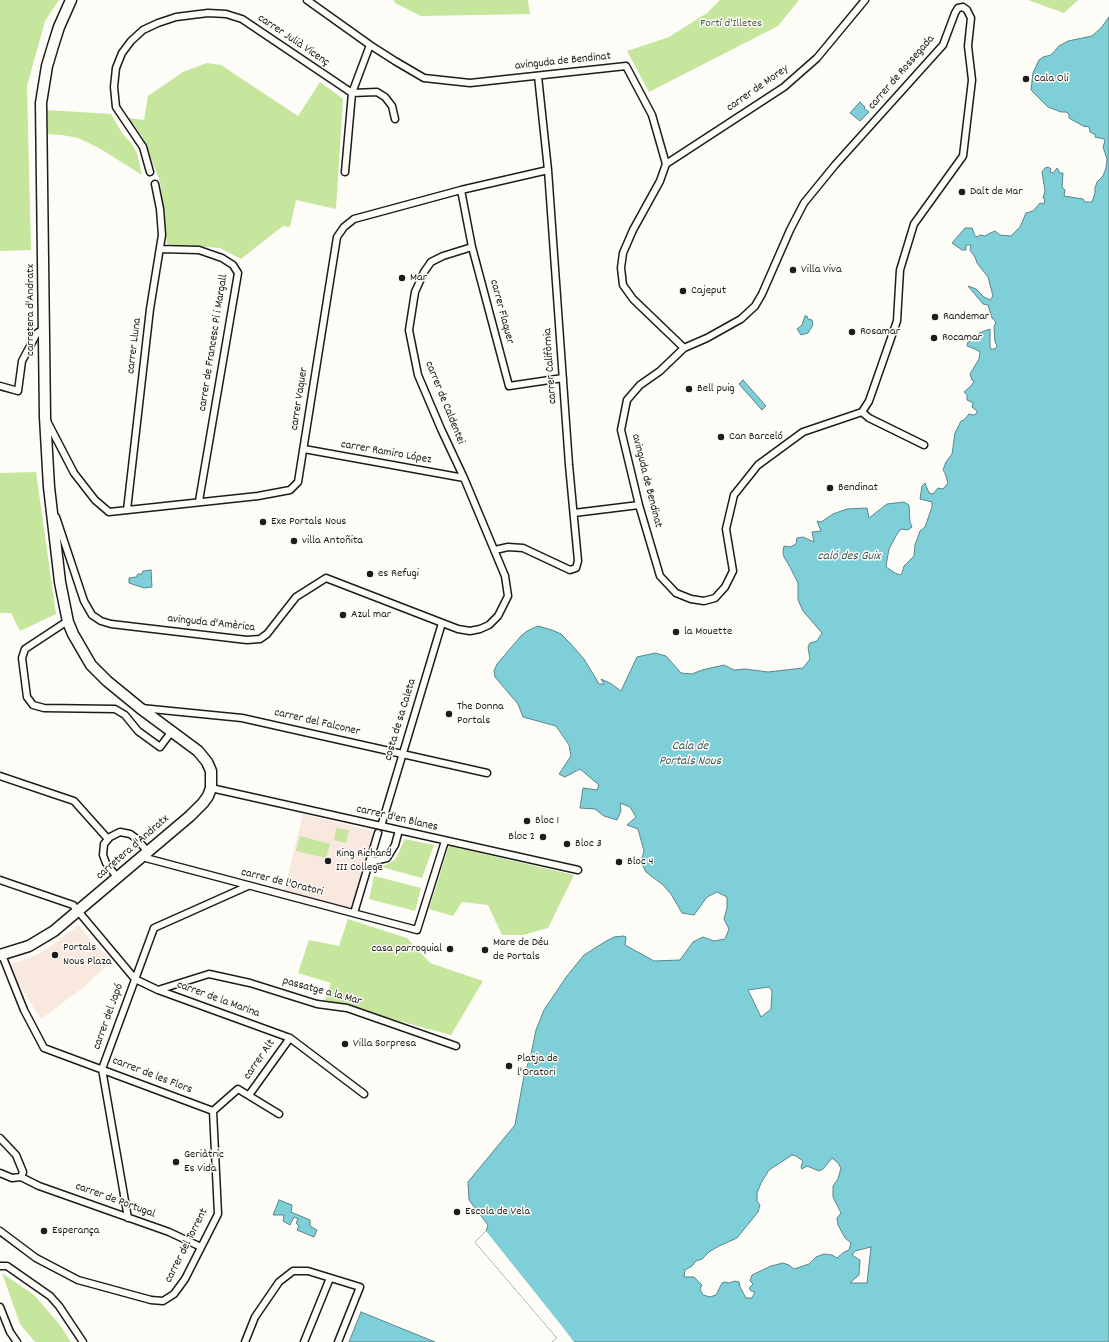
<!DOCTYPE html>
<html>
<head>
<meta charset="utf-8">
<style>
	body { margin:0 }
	canvas { display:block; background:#fdfcf7 }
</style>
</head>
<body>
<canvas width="1109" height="1342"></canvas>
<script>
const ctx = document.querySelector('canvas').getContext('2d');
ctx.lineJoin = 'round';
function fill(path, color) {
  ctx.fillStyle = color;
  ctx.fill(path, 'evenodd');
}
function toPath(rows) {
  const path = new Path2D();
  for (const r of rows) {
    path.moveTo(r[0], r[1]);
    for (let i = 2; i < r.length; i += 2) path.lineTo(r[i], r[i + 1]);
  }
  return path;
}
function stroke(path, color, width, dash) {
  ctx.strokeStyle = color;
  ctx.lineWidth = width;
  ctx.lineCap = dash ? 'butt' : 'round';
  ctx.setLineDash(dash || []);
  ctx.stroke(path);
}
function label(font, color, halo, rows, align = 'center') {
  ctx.font = font + ' Dekko,sans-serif';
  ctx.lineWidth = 3;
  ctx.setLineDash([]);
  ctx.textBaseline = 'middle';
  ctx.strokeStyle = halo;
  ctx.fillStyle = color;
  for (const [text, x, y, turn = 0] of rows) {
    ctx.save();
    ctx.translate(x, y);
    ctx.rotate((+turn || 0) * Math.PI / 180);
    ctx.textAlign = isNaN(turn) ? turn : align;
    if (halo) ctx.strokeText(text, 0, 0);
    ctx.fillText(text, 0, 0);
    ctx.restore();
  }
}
const built = toPath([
	[303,814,373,831,352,908,284,891],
	[79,925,92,942,112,960,84,987,41,1019,19,985,10,965,41,953]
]);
const green = toPath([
	[0,0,59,0,45,21,27,86,31,250,0,251],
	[394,0,528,0,530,14,421,16,395,3],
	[720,0,799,0,778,26,649,92,627,51,669,37,707,13],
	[1028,0,1078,0,1064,13],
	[207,63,221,65,298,116,320,82,343,99,336,209,296,200,290,227,283,226,241,259,220,248,167,244,160,181,142,136,128,118,144,120,148,96,183,72],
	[47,110,111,114,122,133,131,143,137,153,142,175,99,148,78,138,62,135,48,134],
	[36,472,56,614,20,631,11,613,0,613,0,473],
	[336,828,349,830,346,843,334,840],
	[300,836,330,844,326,858,296,851],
	[405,839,434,845,422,878,381,867,395,860],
	[449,846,574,875,548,928,523,935,502,935,488,905,462,902,453,916,429,909],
	[374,876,421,888,415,911,369,899],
	[348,919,407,938,430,963,483,981,451,1035,325,1001,331,983,298,973,309,940,339,946],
	[2,1273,34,1295,60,1325,71,1342,35,1342,20,1324]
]);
const water = toPath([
	[1109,17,1109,1342,552,1342,557,1338,475,1242,486,1231,488,1225,469,1200,468,1182,515,1125,524,1076,531,1054,536,1030,544,1010,567,976,584,955,603,943,614,937,624,936,626,937,625,945,654,961,680,960,693,942,703,937,714,941,725,939,729,929,724,919,727,908,727,897,717,892,707,897,694,915,682,913,671,894,663,885,646,872,641,862,644,851,638,829,627,825,636,817,630,807,620,803,621,811,617,820,604,816,595,809,580,808,583,788,597,790,599,785,580,769,565,777,559,774,571,756,569,745,556,726,523,717,518,704,495,677,494,671,497,664,521,636,527,631,538,626,552,630,561,634,569,642,584,659,599,684,604,684,601,679,610,683,621,691,637,657,655,653,666,656,681,673,692,674,702,670,724,665,734,670,745,669,768,672,803,668,810,659,808,647,810,643,817,641,822,633,803,611,798,600,798,583,790,567,784,557,783,552,784,546,790,547,796,544,797,538,803,537,814,542,812,532,821,531,817,521,821,522,833,514,847,509,867,508,869,518,887,504,904,502,909,505,910,522,912,527,908,530,901,529,897,534,889,549,887,560,886,567,895,573,900,575,902,573,904,566,914,556,915,545,920,531,925,527,932,507,932,502,920,499,922,486,925,483,929,493,933,494,938,488,943,489,948,483,945,473,943,470,946,462,952,454,955,433,961,421,964,420,969,414,974,415,977,413,977,411,972,407,973,403,967,400,967,395,964,392,972,385,974,381,972,380,970,374,979,359,980,352,975,349,967,346,968,342,971,341,974,335,976,335,977,337,979,337,979,333,990,329,990,348,992,349,995,349,997,346,995,342,994,327,996,322,992,318,988,305,983,304,968,286,976,289,984,297,990,300,993,296,988,277,977,263,975,257,970,250,971,245,966,245,966,250,962,250,952,243,965,228,972,228,975,236,977,237,980,235,986,236,988,234,995,231,1000,235,1011,236,1020,227,1026,213,1033,211,1040,203,1044,204,1045,199,1043,198,1045,191,1042,172,1045,168,1048,167,1051,169,1050,172,1053,173,1057,168,1060,173,1063,173,1062,187,1065,190,1064,196,1083,199,1085,202,1092,202,1095,193,1095,188,1097,182,1103,176,1106,168,1107,159,1103,147,1105,141,1104,139,1095,137,1096,135,1090,132,1089,127,1085,126,1085,127,1069,118,1069,114,1066,112,1061,112,1048,107,1031,90,1033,73,1039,60,1043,57,1051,55,1059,46,1068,41,1092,36,1101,28,1109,17],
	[769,987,772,991,771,1009,761,1017,748,990,769,987],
	[792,1155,796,1156,803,1161,801,1167,802,1169,807,1166,819,1171,823,1169,832,1158,838,1163,841,1168,838,1179,833,1186,833,1197,841,1213,837,1218,838,1225,845,1238,851,1243,849,1250,844,1252,837,1258,832,1255,824,1254,816,1257,809,1264,794,1269,789,1265,783,1263,771,1266,752,1275,750,1281,753,1284,749,1288,751,1291,755,1292,752,1298,746,1298,740,1287,739,1282,735,1281,729,1283,725,1282,722,1283,716,1295,710,1297,703,1295,700,1289,702,1285,694,1277,684,1277,685,1270,692,1266,696,1261,702,1259,709,1252,719,1246,737,1238,758,1212,760,1205,757,1201,757,1193,761,1183,769,1170,792,1155],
	[871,1247,867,1283,850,1283,859,1275,860,1260,852,1255,855,1251,871,1247],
	[860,102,865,107,864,108,869,112,860,121,850,113,860,102],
	[805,316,807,316,808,319,812,320,813,325,808,333,801,335,797,329,802,325,805,316],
	[743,380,766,406,762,410,739,384,743,380],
	[151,570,152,587,144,588,129,583,129,578,136,577,138,574,142,574,143,571,151,570],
	[279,1200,292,1205,291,1212,310,1220,310,1226,317,1230,314,1237,297,1230,299,1226,296,1223,298,1219,294,1217,290,1225,283,1221,284,1215,273,1215,279,1200],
	[361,1312,435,1342,349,1342,361,1312]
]);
const pier = toPath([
	[486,1231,561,1325,574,1342,552,1342,557,1338,475,1242]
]);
const street = toPath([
	[307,0,370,45,395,61,424,78,470,83,626,66,652,115,666,164,660,181,633,230,623,253,621,268,623,285,633,299,684,348,660,371,640,385,627,400,621,430,639,505,660,576,676,593,691,599,704,601,715,598,725,587,733,571,726,529,734,495,758,465,803,432,862,412],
	[666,164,784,87,817,58,865,0],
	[150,172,143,147,116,107,114,87,116,68,122,53,131,41,143,30,158,23,176,17,208,13,226,14,242,19,352,93,377,92,385,97,392,106,395,119],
	[345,172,352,93,370,45],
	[461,190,472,247,509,386,563,378],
	[160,249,199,250,222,258,233,265,238,273,199,501],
	[684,348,707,338,741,319,755,306,762,294,790,230,804,203,835,165,943,45,955,13,958,8,963,7,967,10,971,18,968,46,972,80,963,156,914,224,900,270,897,321,869,401,862,412],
	[0,386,18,391,22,361,37,333,44,329],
	[862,412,869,418,924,445],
	[47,421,74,473,95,500,109,512,258,496,290,490,298,482,337,237,344,227,354,219,461,190,548,170],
	[304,449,464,478],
	[127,510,150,309,162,235,160,209,155,184],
	[574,513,639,505],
	[56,517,84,601,92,615,101,621,111,624,247,640,260,639,267,634,296,597,326,578,458,629,470,631,480,629,489,625,498,616,508,596,505,576,464,478,441,429,418,375,409,330,415,292,424,272,431,262,443,256,472,247],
	[495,550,508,547,523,548,570,570,576,568,578,561,569,465,548,170,538,76],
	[68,622,63,624,25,649,22,658,27,697,33,705,44,708,115,709,125,715,138,731,160,747,172,731],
	[141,708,242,718,487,773],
	[0,776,74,801,108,839],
	[211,788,578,870],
	[382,823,442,623],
	[142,857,417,930,445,841],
	[370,862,387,858,395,845,399,830],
	[117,877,106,863,103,855,104,844,110,837,120,832,130,834,137,839,148,852],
	[0,880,73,905,135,979,158,990,290,1038,364,1094],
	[354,913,378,833],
	[2,955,24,1010,44,1048,213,1111],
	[158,990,209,974,250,983,317,1004,347,1008,456,1046],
	[249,1095,290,1038],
	[213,1111,238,1089,279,1114],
	[0,1138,16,1155,23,1172,21,1177],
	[0,1173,12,1178,21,1177],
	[21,1177,39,1186,169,1232,201,1247],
	[128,1218,102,1069,154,928,248,886],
	[0,1231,36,1258,78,1280,151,1300,163,1301,174,1294,185,1279,218,1214,213,1111],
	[0,1266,7,1266,50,1296,59,1306,83,1342],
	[0,1307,10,1332,17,1342],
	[245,1342,255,1317,279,1282,293,1271,308,1271,360,1287,338,1342],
	[304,1342,330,1278]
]);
const primary = toPath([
	[0,955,29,946,54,931,190,816,203,803,208,796,211,788,211,771,207,762,198,751,140,708,107,681,91,665,73,634,68,622,60,582,49,487,45,417,41,103,47,66,53,46,59,27,71,0]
]);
const markers = [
	[1026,79,4,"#1c1c1c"],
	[962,192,4,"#1c1c1c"],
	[793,270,4,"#1c1c1c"],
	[402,278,4,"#1c1c1c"],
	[683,291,4,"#1c1c1c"],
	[935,317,4,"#1c1c1c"],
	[852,332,4,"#1c1c1c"],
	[934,338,4,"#1c1c1c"],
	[689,389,4,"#1c1c1c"],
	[721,437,4,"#1c1c1c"],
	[830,488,4,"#1c1c1c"],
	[263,522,4,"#1c1c1c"],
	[294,541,4,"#1c1c1c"],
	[370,574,4,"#1c1c1c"],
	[343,615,4,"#1c1c1c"],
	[676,632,4,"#1c1c1c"],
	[449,714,4,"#1c1c1c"],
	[527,821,4,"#1c1c1c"],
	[543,837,4,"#1c1c1c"],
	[567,844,4,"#1c1c1c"],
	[328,861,4,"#1c1c1c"],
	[619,862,4,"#1c1c1c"],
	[450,949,4,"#1c1c1c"],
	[485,950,4,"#1c1c1c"],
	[55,955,4,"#1c1c1c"],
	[345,1044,4,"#1c1c1c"],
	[509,1066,4,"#1c1c1c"],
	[176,1162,4,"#1c1c1c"],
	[457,1212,4,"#1c1c1c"],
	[44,1231,4,"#1c1c1c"]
];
const parkNames = [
	["Fortí d'Illetes",731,24]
];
const streetNames = [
	["carrer Julià Vicenç",293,41,34],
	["avinguda de Bendinat",563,62,-6],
	["carrer de Rossegada",902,73,-49],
	["carrer de Morey",758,89,-35],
	["carretera d'Andratx",31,310,-90],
	["carrer Flaquer",501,312,75],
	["carrer de Francesc Pi i Margall",214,343,-81],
	["carrer Lluna",135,346,-83],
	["carrer Califòrnia",551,366,-94],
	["carrer Vaquer",300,399,-81],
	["carrer de Caldentei",444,403,68],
	["carrer Ramiro López",386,453,10],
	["avinguda de Bendinat",646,481,76],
	["avinguda d'Amèrica",211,624,6],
	["costa de sa Caleta",401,720,-73],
	["carrer del Falconer",317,723,13],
	["carrer d'en Blanes",397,819,13],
	["carretera d'Andratx",133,848,-41],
	["carrer de l'Oratori",282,883,14],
	["passatge a la Mar",322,992,15],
	["carrer de la Marina",218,1000,20],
	["carrer del Japó",109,1017,-70],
	["carrer Alt",260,1060,-55],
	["carrer de les Flors",152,1076,21],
	["carrer de Portugal",115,1201,20],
	["carrer del Torrent",187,1246,-63]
];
const poiNames = [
	["Cala Oli",1034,79],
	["Dalt de Mar",970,192],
	["Villa Viva",801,270],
	["Mar",410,278],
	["Cajeput",691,291],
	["Randemar",943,317],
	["Rosamar",860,332],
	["Rocamar",942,338],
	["Bell puig",697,389],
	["Can Barceló",729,437],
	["Bendinat",838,488],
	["Exe Portals Nous",271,522],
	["villa Antoñita",302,541],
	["es Refugi",378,574],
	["Azul mar",351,615],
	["la Mouette",684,632],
	["The Donna",457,707],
	["Portals",457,721],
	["Bloc 1",535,821],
	["Bloc 2",535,837,"right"],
	["Bloc 3",575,844],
	["King Richard",336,854],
	["III College",336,868],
	["Bloc 4",627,862],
	["Mare de Déu",493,943],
	["de Portals",493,957],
	["Portals",63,948],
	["Nous Plaza",63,962],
	["casa parroquial",442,949,"right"],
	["Villa Sorpresa",353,1044],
	["Platja de",517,1059],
	["l'Oratori",517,1073],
	["Geriàtric",184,1155],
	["Es Vida",184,1169],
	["Escola de Vela",465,1212],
	["Esperança",52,1231]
];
const waterNames = [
	["caló des Guix",849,557],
	["Cala de",690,747],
	["Portals Nous",690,762]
];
fill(built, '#f9e8de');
fill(green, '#c6e69e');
fill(water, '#7ecfd8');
stroke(water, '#57878d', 1);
fill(pier, '#fdfcf7');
stroke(street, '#1c1c1c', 9);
stroke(primary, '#1c1c1c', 13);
stroke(street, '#fdfcf7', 6);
stroke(primary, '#fdfcf7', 10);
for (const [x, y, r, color] of markers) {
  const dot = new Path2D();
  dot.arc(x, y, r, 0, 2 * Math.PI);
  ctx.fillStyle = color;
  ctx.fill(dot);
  stroke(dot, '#fdfcf7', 1.5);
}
label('12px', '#4f5943', '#fdfcf7', parkNames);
label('12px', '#1c1c1c', '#fdfcf7', streetNames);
label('12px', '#1c1c1c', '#fdfcf7', poiNames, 'left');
label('italic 13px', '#3e5b5e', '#fdfcf7', waterNames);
</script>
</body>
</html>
